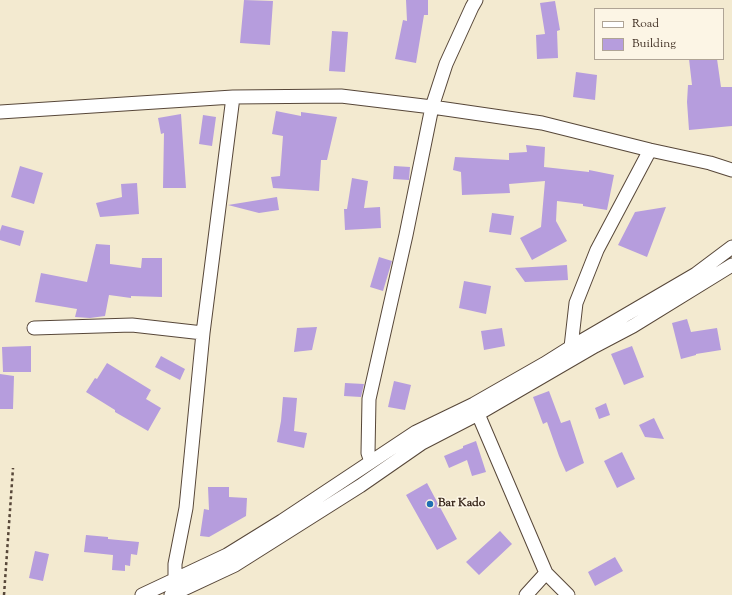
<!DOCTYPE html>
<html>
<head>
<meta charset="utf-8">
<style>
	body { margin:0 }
	#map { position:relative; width:732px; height:595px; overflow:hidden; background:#f3ead0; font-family:"Sorts Mill Goudy",serif }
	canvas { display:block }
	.legend { position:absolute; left:594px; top:8px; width:130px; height:52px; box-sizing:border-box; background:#fcf5e5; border:1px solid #afa495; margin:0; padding:5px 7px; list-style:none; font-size:12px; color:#3b2a1e }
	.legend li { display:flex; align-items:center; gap:8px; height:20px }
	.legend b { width:20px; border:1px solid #afa495 }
</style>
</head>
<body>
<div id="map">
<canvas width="732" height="595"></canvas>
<ul class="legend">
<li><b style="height:5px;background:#fff"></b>Road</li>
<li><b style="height:11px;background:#b69ddd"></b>Building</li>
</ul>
</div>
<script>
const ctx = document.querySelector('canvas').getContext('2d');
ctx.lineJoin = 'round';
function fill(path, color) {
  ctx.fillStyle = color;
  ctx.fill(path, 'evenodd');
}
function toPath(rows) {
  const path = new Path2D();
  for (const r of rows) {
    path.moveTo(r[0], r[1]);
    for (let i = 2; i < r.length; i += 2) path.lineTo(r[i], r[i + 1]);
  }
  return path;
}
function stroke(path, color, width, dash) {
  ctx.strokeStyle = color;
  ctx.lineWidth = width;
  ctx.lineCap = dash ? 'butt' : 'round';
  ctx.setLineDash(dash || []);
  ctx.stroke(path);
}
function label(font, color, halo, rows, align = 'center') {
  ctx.font = font + ' "Sorts Mill Goudy",serif';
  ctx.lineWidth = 3;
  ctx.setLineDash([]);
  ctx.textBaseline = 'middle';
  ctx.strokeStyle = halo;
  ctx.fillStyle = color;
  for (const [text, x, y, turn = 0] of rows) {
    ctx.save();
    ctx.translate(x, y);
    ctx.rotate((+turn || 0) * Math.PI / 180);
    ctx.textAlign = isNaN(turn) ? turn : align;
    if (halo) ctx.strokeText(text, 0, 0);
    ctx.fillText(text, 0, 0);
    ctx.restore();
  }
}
const building = toPath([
	[244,0,273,1,270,45,240,43],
	[406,0,428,0,428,15,424,15,416,63,395,59,403,20,407,21],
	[555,1,560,30,557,31,558,58,537,59,536,35,545,34,540,3],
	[332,31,348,32,345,72,329,71],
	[689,59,717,59,721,87,732,87,732,126,689,130,687,102,688,85,692,85],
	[576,72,597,75,595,100,573,97],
	[276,111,301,116,301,112,337,117,327,160,321,160,319,191,273,188,271,177,280,176,283,136,272,134],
	[181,114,186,188,163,188,164,133,161,134,158,118],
	[203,115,216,117,212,146,199,144],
	[526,145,545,147,544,167,589,172,589,170,614,175,607,210,583,206,583,204,557,201,556,221,567,241,532,260,520,238,541,227,545,181,509,184,510,193,462,195,461,172,453,170,455,157,509,160,509,153,527,152],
	[20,166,43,173,34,204,11,197],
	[394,166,410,167,409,180,393,179],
	[352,178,368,181,364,208,380,207,381,228,345,230,344,209,347,209],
	[137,183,139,214,100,217,96,203,122,197,121,184],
	[277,197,279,210,259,213,228,205],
	[666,207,647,257,618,245,635,212],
	[492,213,514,216,511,235,489,232],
	[2,225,24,231,20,246,0,240,0,231],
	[96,244,110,245,110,264,141,268,142,258,162,258,162,297,131,296,131,298,109,295,105,316,90,318,75,317,77,309,35,302,41,273,87,282],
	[379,257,392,261,383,291,370,287],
	[567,265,568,280,525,282,515,268],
	[464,281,491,286,486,314,459,308],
	[687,319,691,332,717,328,721,350,696,354,696,355,681,359,672,323],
	[317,327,312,350,294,352,297,328],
	[502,328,505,346,484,350,481,331],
	[31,346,31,372,3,372,2,347],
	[632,346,644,377,624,385,611,354],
	[161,356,185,369,180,380,155,367],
	[107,363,151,390,146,399,161,408,148,431,115,412,115,410,86,392,95,378,97,379],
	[0,374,14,376,13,409,0,409],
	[394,381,411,385,405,410,388,407],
	[345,383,364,384,361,397,344,396],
	[549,391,561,423,570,420,584,463,566,472,559,456,547,422,543,424,533,397],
	[283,397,297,398,294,431,307,433,304,448,277,442,281,421],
	[606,403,610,415,599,419,595,408],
	[654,418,664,439,645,437,639,425],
	[476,441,486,472,472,476,467,460,449,468,444,456,463,448,463,446],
	[622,452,635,479,617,488,604,461],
	[427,483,457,539,437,550,406,495],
	[208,487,229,487,229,497,247,498,246,516,209,537,200,536,204,509,209,510],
	[500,531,512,544,479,575,466,562],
	[86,535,108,537,108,539,139,542,137,555,131,554,130,566,125,565,125,571,112,570,113,555,84,552],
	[35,551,49,554,43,581,29,578],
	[615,557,623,571,595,586,588,572]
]);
const path = toPath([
	[4,595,13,468]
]);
const minor = toPath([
	[0,112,233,97,341,96,432,107,542,123,650,150,710,163,732,170],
	[34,328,132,325,203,333],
	[571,347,576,303,597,250,650,150],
	[478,414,546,573,568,595],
	[371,462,368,453,369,399,406,235,432,107,446,64,472,7,476,0],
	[175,580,175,564,186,508,203,333,233,97],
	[142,595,227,555,282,521,416,432,474,404,544,364,571,347,696,274,732,247],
	[171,595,235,565,360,486,422,443,478,414,595,346,633,326,732,265],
	[526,595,546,573]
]);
const markers = [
	[430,504,4,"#1f6fb2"]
];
const poiNames = [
	["Bar Kado",438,504]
];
fill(building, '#b69ddd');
stroke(minor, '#574739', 15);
stroke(path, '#574739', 2.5, [3, 3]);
stroke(minor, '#fff', 13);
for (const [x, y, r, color] of markers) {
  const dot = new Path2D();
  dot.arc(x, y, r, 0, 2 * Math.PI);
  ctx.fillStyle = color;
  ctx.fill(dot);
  stroke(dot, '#fcf5e5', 1.5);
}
label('bold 12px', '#3b2a1e', '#fcf5e5', poiNames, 'left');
</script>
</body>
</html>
